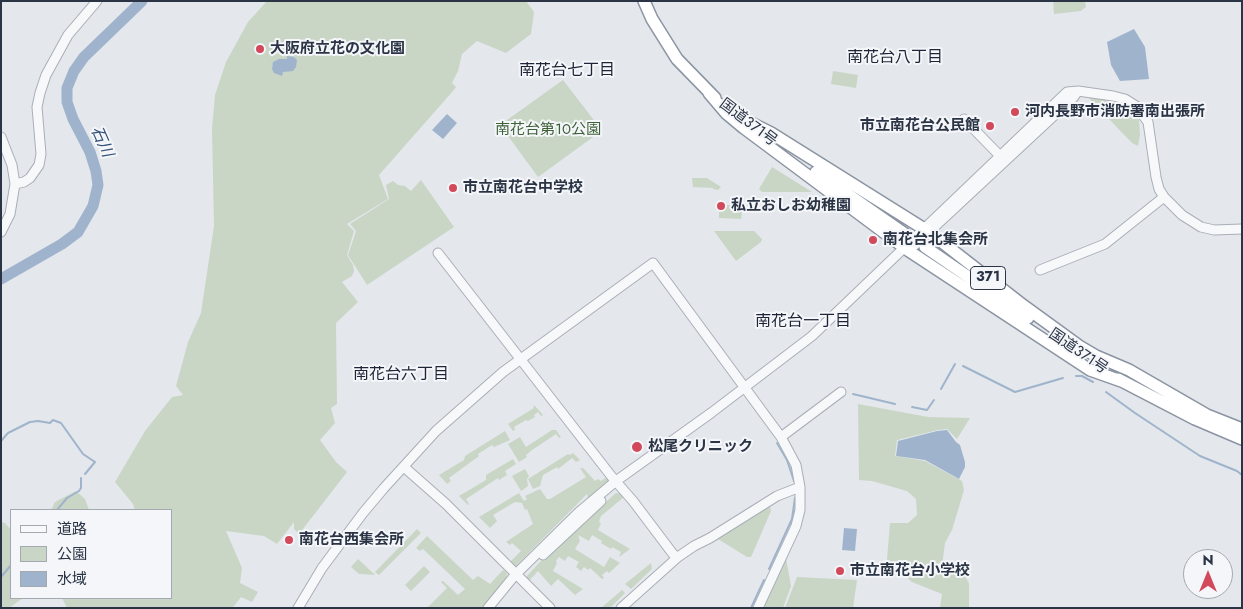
<!DOCTYPE html>
<html>
<head>
<meta charset="utf-8">
<style>
	body { margin:0 }
	#map { position:relative; width:1243px; height:609px; overflow:hidden; background:#e4e7ec; font-family:Jost,"Noto Sans JP",sans-serif }
	canvas { display:block }
	.frame { position:absolute; inset:0; border:2px solid #2b3445; pointer-events:none }
	.legend { position:absolute; left:10px; top:509px; width:162px; height:90px; box-sizing:border-box; background:#f4f6f9; border:1px solid #a4a8b1; margin:0; padding:6px 9px; list-style:none; font-size:15px; color:#2b3445 }
	.legend li { display:flex; align-items:center; gap:10px; height:25px }
	.legend b { width:25px; border:1px solid #a4a8b1 }
	.north { position:absolute; left:1183px; top:549px; width:50px; height:50px; box-sizing:border-box; background:#f4f6f9; border:1px solid #a4a8b1; border-radius:50%; rotate:0deg; font-size:14px; font-weight:700; line-height:20px; text-align:center; color:#2b3445 }
	.north::after { content:''; display:block; margin:auto; width:18px; height:22px; background:#d1495b; clip-path:polygon(50% 0,100% 100%,50% 72%,0 100%) }
</style>
</head>
<body>
<div id="map">
<canvas width="1243" height="609"></canvas>
<div class="frame"></div>
<ul class="legend">
<li><b style="height:6px;background:#f7f8fa"></b>道路</li>
<li><b style="height:14px;background:#c9d6c5"></b>公園</li>
<li><b style="height:14px;background:#9fb4cc"></b>水域</li>
</ul>
<div class="north">N</div>
</div>
<script>
const ctx = document.querySelector('canvas').getContext('2d');
ctx.lineJoin = 'round';
function fill(path, color) {
  ctx.fillStyle = color;
  ctx.fill(path, 'evenodd');
}
function toPath(rows) {
  const path = new Path2D();
  for (const r of rows) {
    path.moveTo(r[0], r[1]);
    for (let i = 2; i < r.length; i += 2) path.lineTo(r[i], r[i + 1]);
  }
  return path;
}
function stroke(path, color, width, dash) {
  ctx.strokeStyle = color;
  ctx.lineWidth = width;
  ctx.lineCap = dash ? 'butt' : 'round';
  ctx.setLineDash(dash || []);
  ctx.stroke(path);
}
function label(font, color, halo, rows, align = 'center') {
  ctx.font = font + ' Jost,"Noto Sans JP",sans-serif';
  ctx.lineWidth = 4;
  ctx.setLineDash([]);
  ctx.textBaseline = 'middle';
  ctx.strokeStyle = halo;
  ctx.fillStyle = color;
  for (const [text, x, y, turn = 0] of rows) {
    ctx.save();
    ctx.translate(x, y);
    ctx.rotate((+turn || 0) * Math.PI / 180);
    ctx.textAlign = isNaN(turn) ? turn : align;
    if (halo) ctx.strokeText(text, 0, 0);
    ctx.fillText(text, 0, 0);
    ctx.restore();
  }
}
const green = toPath([
	[267,1,526,1,534,12,531,34,506,53,477,41,462,54,458,71,452,83,456,87,453,91,379,175,388,199,347,224,354,231,347,255,353,265,354,271,352,276,342,282,358,302,336,323,337,404,331,408,335,423,320,440,336,462,347,472,299,534,294,529,294,522,277,544,264,536,226,531,242,568,240,583,258,592,252,602,241,597,234,606,231,608,67,608,62,598,171,598,171,510,135,510,133,504,115,482,145,431,172,397,183,395,176,386,188,342,201,313,214,226,212,129,215,95,226,62,248,22],
	[1053,1,1085,1,1086,7,1081,11,1054,14],
	[833,71,858,75,856,88,831,84],
	[563,80,600,128,600,132,538,177,500,125],
	[1089,96,1122,104,1131,110,1139,120,1140,135,1138,146,1132,143,1088,97],
	[772,167,812,192,762,192,759,189],
	[692,178,707,178,721,187,718,190,713,189,713,188,693,187],
	[421,180,454,227,367,285,348,255,356,231,350,224,389,199,386,185,393,181,398,185,405,186,411,191],
	[719,205,743,205,741,219,719,218],
	[714,231,754,231,762,239,761,242,736,261],
	[858,404,928,417,970,418,957,439,947,429,938,430,897,440,895,456,925,461,962,481,964,490,952,530,945,543,942,566,961,570,969,583,969,608,940,608,942,594,912,582,887,560,890,523,908,523,917,515,916,499,907,491,872,481,859,480],
	[533,406,535,406,543,415,541,416,538,412,534,415,535,417,528,421,526,420,514,427,515,430,513,431,508,424,534,408],
	[552,430,556,430,561,437,559,438,556,434,532,450,526,455,527,457,519,462,508,444,520,437,526,447],
	[505,431,510,440,494,447,492,445,478,454,479,456,449,478,451,481,447,484,439,475,464,460,465,456],
	[573,453,580,460,576,462,572,458,558,469,557,467,543,475,540,486,533,489,528,479,568,454,570,455],
	[513,459,516,464,505,471,507,475,499,480,498,478,466,499,469,504,468,505,459,496,486,480,486,475],
	[580,468,583,468,595,481,598,479,601,481,607,477,609,478,609,482,588,498,587,494,516,566,512,566,509,563,521,551,512,543,510,545,506,542,533,524,527,509,525,510,522,503,515,502,493,515,497,521,490,528,479,517,519,493,524,501,527,499,525,496,540,489,547,499,550,499,586,477],
	[525,469,529,476,527,479,528,486,521,491,512,476],
	[76,491,85,499,89,510,51,510,55,502],
	[616,493,622,494,624,497,601,516,599,522,601,523,598,530,630,549,619,557,621,552,612,547,611,549,601,543,602,541,592,535,589,541,578,535,580,541,575,549,604,567,610,557,620,563,609,573,607,571,602,575,604,578,602,579,590,568,588,570,584,567,581,571,576,567,579,562,568,556,565,561,559,557,556,561,557,563,553,571,583,589,575,595,558,579,551,586,538,571,528,582,527,581,527,576,551,550],
	[766,506,770,507,771,511,751,557,747,557,718,539,717,536],
	[1,522,5,523,11,530,11,598,23,598,9,608,1,608],
	[417,529,421,533,379,575,375,572],
	[427,536,473,580,478,576,490,584,503,570,507,573,506,578,482,608,428,607,447,588,441,582,443,581,458,595,465,589,423,549,420,551,416,548],
	[786,558,791,586,783,608,763,608],
	[358,559,375,575,359,574,351,567],
	[651,563,652,569,631,589,625,584],
	[424,566,430,572,411,591,405,585],
	[797,577,857,580,853,608,785,608],
	[622,590,625,593,610,608,601,608]
]);
const water = toPath([
	[1134,29,1145,47,1149,79,1120,81,1111,65,1107,42],
	[287,56,294,57,297,60,296,67,293,71,283,72,282,76,274,73,272,69,273,62,279,59,287,59],
	[447,114,457,123,443,139,432,130],
	[947,430,956,442,960,445,965,462,965,467,959,479,925,460,896,456,898,441,937,431],
	[844,528,857,529,855,551,842,550]
]);
const stream = toPath([
	[963,366,1015,392,1063,378],
	[1076,376,1082,376,1093,382],
	[941,389,955,364],
	[1106,392,1135,413,1200,456,1237,471,1242,475],
	[853,394,895,404],
	[912,407,927,410,934,400],
	[1,441,8,433,30,422,38,421,50,423,53,420,61,423,83,454,95,462,85,474],
	[777,443,787,460,794,481],
	[57,510,67,498,79,491,81,488,81,478],
	[769,569,792,519,795,498],
	[1,577,11,565],
	[751,608,764,580]
]);
const river = toPath([
	[1,279,62,244,78,232,93,206,98,185,96,171,90,152,73,119,67,102,67,88,74,71,84,57,142,1]
]);
const tertiary = toPath([
	[964,119,1004,160],
	[1,137,12,165,15,184,10,214,1,232],
	[15,184,24,182,30,178,39,165,41,154,37,107,40,93,46,75,68,35,97,1],
	[915,245,1073,98,1078,91],
	[438,253,612,477,633,501,673,554,678,557],
	[1040,270,1105,244,1164,197],
	[781,437,841,392],
	[404,467,446,504,550,608],
	[543,555,601,501],
	[298,608,322,568,363,513,384,488,436,431,503,372,653,263,781,437,796,465,800,487,800,510,796,526,758,608],
	[488,608,515,575,579,512,616,481,711,413,812,336,1067,92,1078,91,1113,96,1125,99,1136,106,1148,122,1156,177,1159,189,1164,197,1182,215,1201,227,1214,230,1242,229],
	[621,608,678,557,694,546,710,538,777,496,800,487]
]);
const trunk = toPath([
	[644,1,652,19,677,59,715,98],
	[709,93,726,113,744,128,909,251,1090,370,1124,382],
	[739,117,771,133,929,232,1024,306,1079,346,1096,356,1129,370,1207,415,1242,429],
	[816,172,905,234],
	[925,247,1028,318],
	[1118,379,1195,419,1242,439]
]);
const markers = [
	[260,49,5,"#d1495b"],
	[1015,112,5,"#d1495b"],
	[990,126,5,"#d1495b"],
	[453,188,5,"#d1495b"],
	[721,206,5,"#d1495b"],
	[873,240,5,"#d1495b"],
	[637,447,6,"#d1495b"],
	[289,540,5,"#d1495b"],
	[840,571,5,"#d1495b"]
];
const shields = [
	[988,278,35]
];
const shieldNames = [
	["371",988,278]
];
const poiNames = [
	["大阪府立花の文化園",270,49],
	["河内長野市消防署南出張所",1025,112],
	["市立南花台公民館",980,126,"right"],
	["市立南花台中学校",463,188],
	["私立おしお幼稚園",731,206],
	["南花台北集会所",883,240],
	["松尾クリニック",648,447],
	["南花台西集会所",299,540],
	["市立南花台小学校",850,571]
];
const streetNames = [
	["国道371号",748,123,37],
	["国道371号",1078,352,34]
];
const parkNames = [
	["南花台第10公園",548,130]
];
const neighbourhoodNames = [
	["南花台八丁目",895,58],
	["南花台七丁目",567,71],
	["南花台一丁目",803,322],
	["南花台六丁目",401,375]
];
const waterNames = [
	["石川",101,142,66]
];
fill(green, '#c9d6c5');
fill(water, '#9fb4cc');
stroke(stream, '#9fb4cc', 2);
stroke(river, '#9fb4cc', 11);
stroke(tertiary, '#a9aeb7', 11);
stroke(trunk, '#8b94a3', 14);
stroke(tertiary, '#f7f8fa', 9);
stroke(trunk, '#fff', 11);
for (const [x, y, r, color] of markers) {
  const dot = new Path2D();
  dot.arc(x, y, r, 0, 2 * Math.PI);
  ctx.fillStyle = color;
  ctx.fill(dot);
  stroke(dot, '#f4f6f9', 2);
}
for (const [x, y, w] of shields) {
  const box = new Path2D();
  box.roundRect(x - w / 2, y - 11.5, w, 23, 4);
  ctx.fillStyle = '#f4f6f9';
  ctx.fill(box);
  stroke(box, '#2b3445', 1);
}
label('bold 14px', '#2b3445', null, shieldNames);
label('bold 15px', '#2b3445', '#f4f6f9', poiNames, 'left');
label('15px', '#2b3445', '#f4f6f9', streetNames);
label('15px', '#3f6138', '#f4f6f9', parkNames);
label('16px', '#1d2536', '#f4f6f9', neighbourhoodNames);
label('italic 16px', '#34527a', '#f4f6f9', waterNames);
</script>
</body>
</html>
